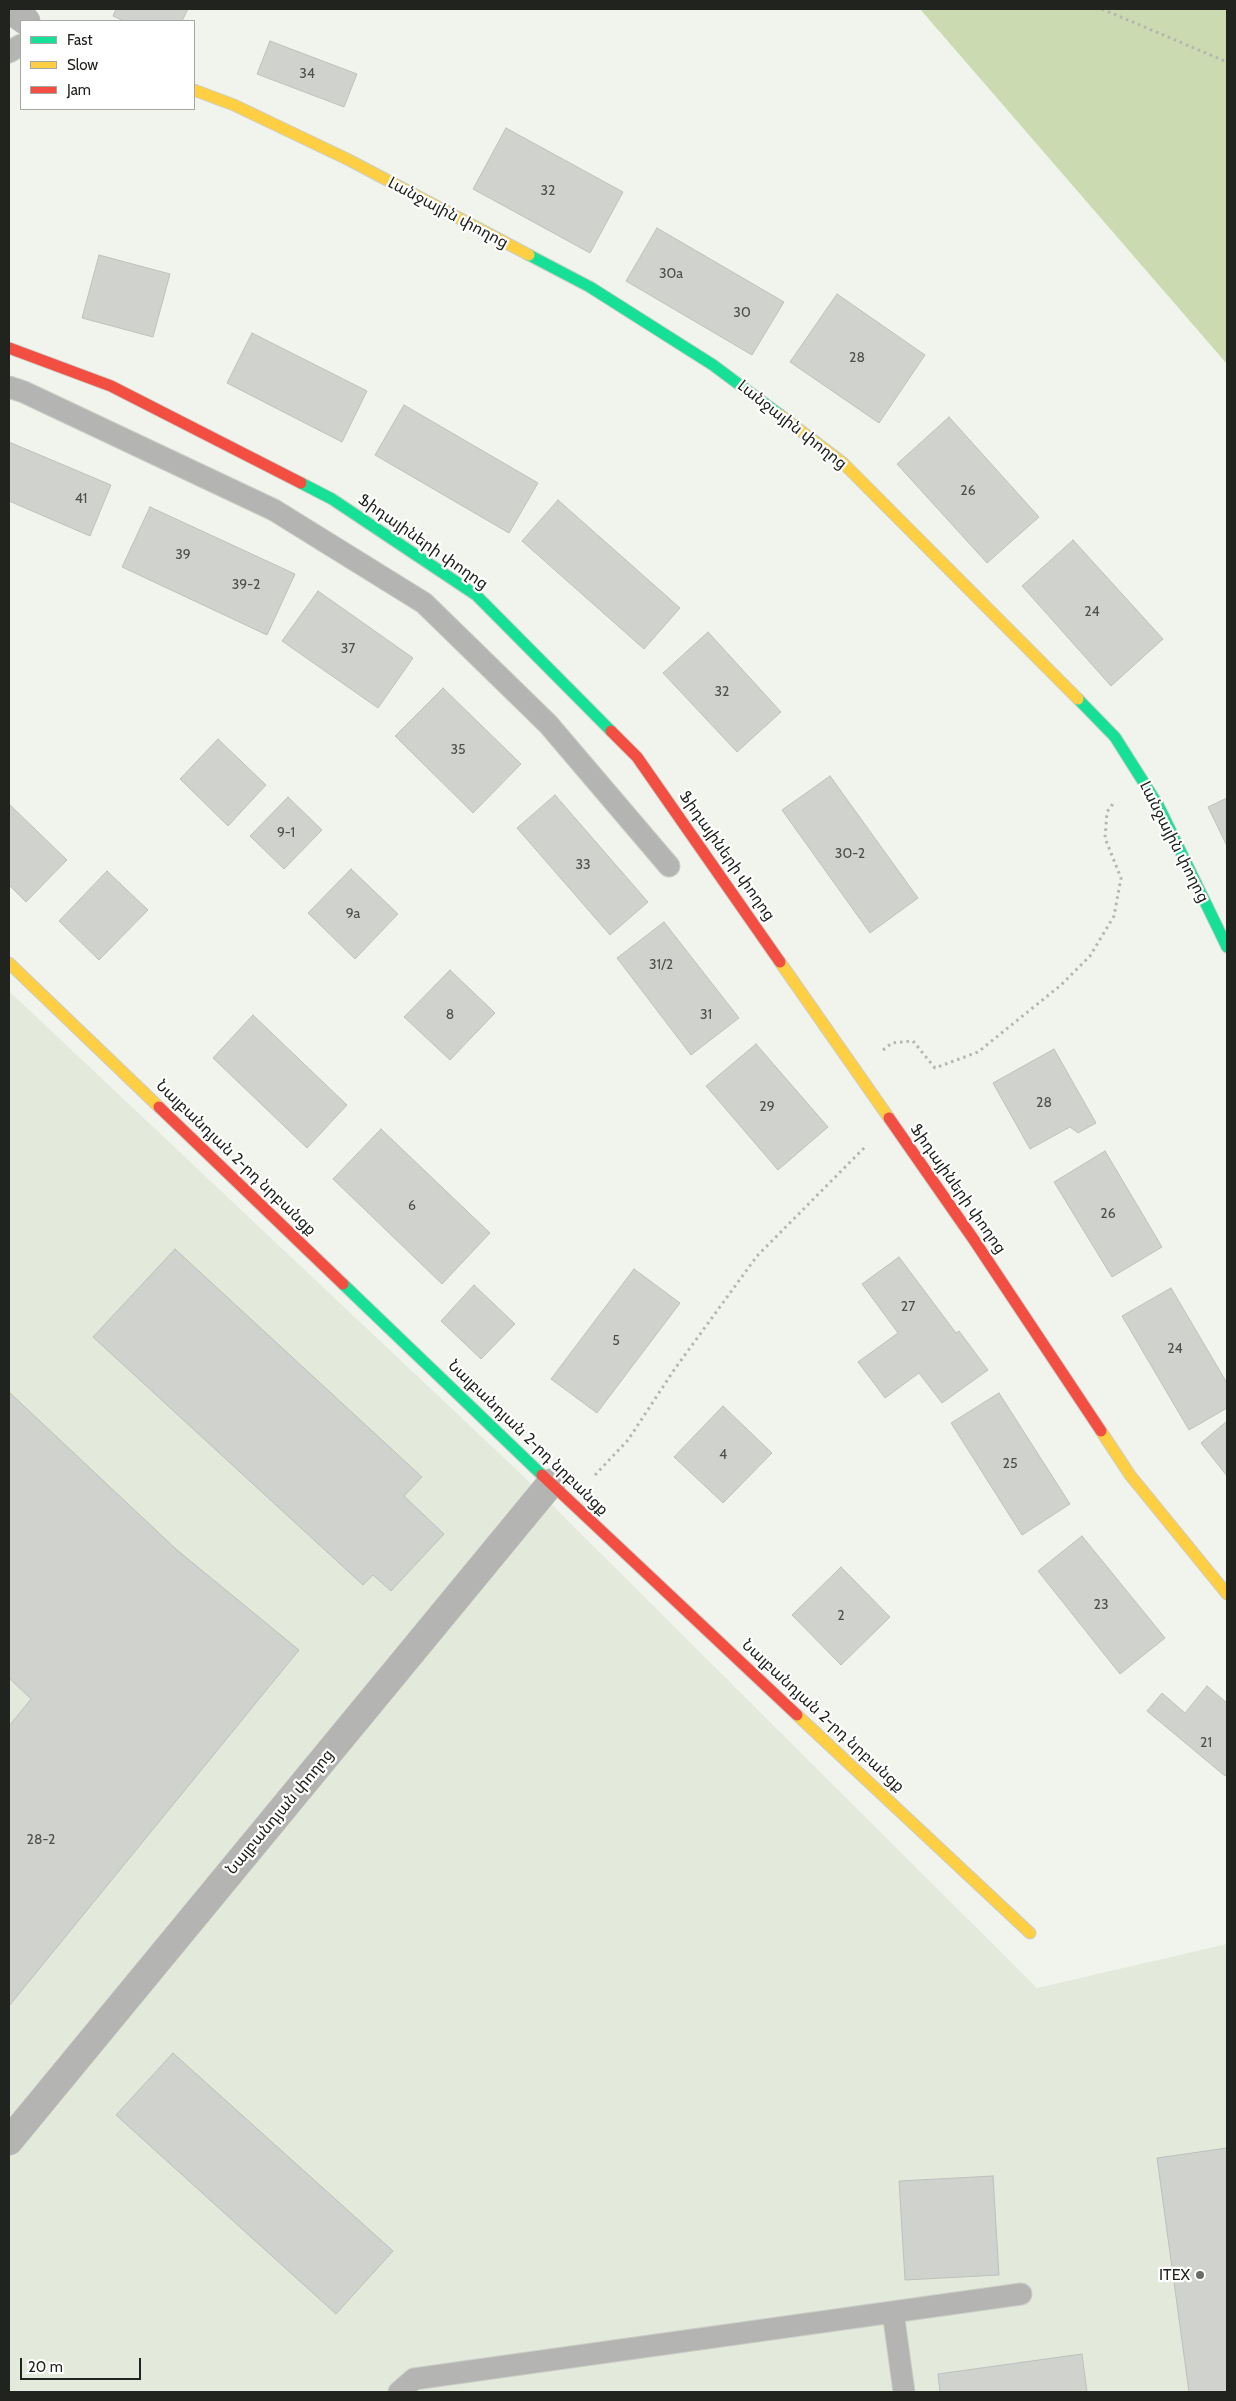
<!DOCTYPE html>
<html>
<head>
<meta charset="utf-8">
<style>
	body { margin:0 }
	#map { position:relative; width:1236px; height:2401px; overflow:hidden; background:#f0f4ec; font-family:Cabin,sans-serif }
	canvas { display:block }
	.frame { position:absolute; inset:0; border:10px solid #21231e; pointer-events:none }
	.legend { position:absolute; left:20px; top:20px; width:175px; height:90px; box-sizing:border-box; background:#fff; border:1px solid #a6a7a5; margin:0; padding:6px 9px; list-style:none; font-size:15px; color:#21231e }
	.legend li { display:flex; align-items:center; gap:10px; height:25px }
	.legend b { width:25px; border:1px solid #a6a7a5 }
	.scale { position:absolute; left:20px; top:2358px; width:121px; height:22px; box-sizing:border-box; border:2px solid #21231e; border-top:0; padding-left:6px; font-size:15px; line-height:18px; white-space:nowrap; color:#21231e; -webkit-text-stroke:4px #fff; paint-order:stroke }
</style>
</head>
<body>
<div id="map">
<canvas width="1236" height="2401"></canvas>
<div class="frame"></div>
<ul class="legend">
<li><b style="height:6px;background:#16e098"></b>Fast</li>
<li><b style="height:6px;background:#ffcf43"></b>Slow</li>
<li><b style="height:6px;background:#f24e42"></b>Jam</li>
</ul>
<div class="scale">20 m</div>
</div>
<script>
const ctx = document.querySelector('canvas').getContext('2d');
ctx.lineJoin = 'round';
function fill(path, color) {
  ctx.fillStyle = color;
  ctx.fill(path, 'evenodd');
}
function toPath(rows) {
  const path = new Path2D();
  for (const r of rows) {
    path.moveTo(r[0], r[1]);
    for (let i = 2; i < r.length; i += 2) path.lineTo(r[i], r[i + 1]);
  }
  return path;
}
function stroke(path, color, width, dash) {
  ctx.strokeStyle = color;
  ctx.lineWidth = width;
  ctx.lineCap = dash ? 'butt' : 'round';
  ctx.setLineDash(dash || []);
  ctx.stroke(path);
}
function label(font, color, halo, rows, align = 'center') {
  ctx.font = font + ' Cabin,"Noto Sans Armenian",sans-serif';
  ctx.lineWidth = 4.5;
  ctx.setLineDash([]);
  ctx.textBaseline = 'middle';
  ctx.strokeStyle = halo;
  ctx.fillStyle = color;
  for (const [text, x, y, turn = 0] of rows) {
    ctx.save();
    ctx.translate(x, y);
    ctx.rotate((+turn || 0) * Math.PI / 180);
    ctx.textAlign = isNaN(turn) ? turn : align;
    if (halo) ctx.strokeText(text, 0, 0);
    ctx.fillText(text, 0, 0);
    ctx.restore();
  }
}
const built = toPath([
	[9,991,519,1472,1037,1988,1227,1944,1227,2392,9,2392]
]);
const forest = toPath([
	[920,9,1227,9,1227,364]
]);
const building = toPath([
	[116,9,188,9,182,21,124,21,113,16,116,9],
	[270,41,357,74,344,107,257,74,270,41],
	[506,128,623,192,590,253,473,189,506,128],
	[657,228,784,302,752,355,626,281,657,228],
	[99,255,170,274,153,337,82,318,99,255],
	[837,294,925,355,879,423,790,362,837,294],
	[252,333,367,391,342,442,227,383,252,333],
	[404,405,538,483,509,533,375,455,404,405],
	[949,417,1039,517,987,563,897,464,949,417],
	[9,442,111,485,90,536,9,501,9,442],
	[558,500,680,608,644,649,522,541,558,500],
	[150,507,295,574,267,635,122,567,150,507],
	[1073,540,1163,639,1111,686,1022,586,1073,540],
	[318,591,413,658,378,708,282,641,318,591],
	[708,632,781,712,737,752,663,673,708,632],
	[443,688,521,764,473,813,395,736,443,688],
	[218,739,266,785,228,826,180,779,218,739],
	[830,776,918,898,870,933,782,810,830,776],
	[555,795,648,902,610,935,517,828,555,795],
	[288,797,322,830,284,869,250,836,288,797],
	[1227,798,1227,846,1208,807,1227,798],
	[9,804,67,860,26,902,9,885,9,804],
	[351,869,398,914,355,959,308,913,351,869],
	[107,871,148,910,99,960,59,921,107,871],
	[664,922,739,1018,691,1055,617,958,664,922],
	[450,970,495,1013,450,1060,404,1017,450,970],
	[253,1015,347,1105,307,1148,213,1058,253,1015],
	[756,1044,828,1127,778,1170,706,1086,756,1044],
	[1054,1049,1096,1123,1078,1133,1070,1127,1030,1149,993,1083,1054,1049],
	[381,1129,490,1233,442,1284,333,1179,381,1129],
	[1105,1151,1162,1247,1112,1277,1054,1182,1105,1151],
	[175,1249,422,1477,404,1496,444,1534,391,1591,373,1575,363,1585,93,1337,175,1249],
	[899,1257,956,1333,959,1331,988,1370,942,1403,919,1373,885,1398,858,1362,898,1333,862,1284,899,1257],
	[634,1269,680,1303,597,1413,551,1379,634,1269],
	[474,1285,515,1324,481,1359,441,1321,474,1285],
	[1171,1288,1227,1383,1227,1408,1189,1430,1122,1316,1171,1288],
	[9,1392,177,1550,299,1650,9,2006,9,1726,31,1699,9,1678,9,1392],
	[999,1393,1070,1504,1022,1535,951,1423,999,1393],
	[723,1406,772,1453,723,1503,674,1457,723,1406],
	[1227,1421,1227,1476,1201,1443,1227,1421],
	[1082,1536,1165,1638,1120,1674,1038,1571,1082,1536],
	[841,1567,890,1617,841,1665,792,1615,841,1567],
	[1207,1686,1227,1703,1227,1773,1225,1776,1147,1711,1162,1693,1185,1713,1207,1686],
	[173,2053,393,2251,336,2314,116,2115,173,2053],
	[1227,2148,1227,2392,1189,2392,1157,2158,1227,2148],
	[993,2176,999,2275,905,2280,899,2181,993,2176],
	[1082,2354,1087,2392,940,2392,938,2374,1082,2354]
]);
const path = toPath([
	[1102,9,1227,62],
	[883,1050,892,1043,913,1041,935,1068,978,1052,1061,985,1090,956,1114,916,1121,878,1105,838,1107,812,1115,801],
	[595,1475,628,1440,674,1370,757,1256,866,1146]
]);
const lane = toPath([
	[9,52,21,45],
	[9,387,24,392,274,510,424,603,548,724,669,866],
	[893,2312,904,2392],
	[399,2392,414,2379,1021,2294]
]);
const street = toPath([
	[9,9,26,21],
	[9,2141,551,1483]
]);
const fast = toPath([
	[529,255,590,287,713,365,780,415],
	[301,483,332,499,476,595,611,731],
	[1078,699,1115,737,1158,805,1227,947],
	[343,1284,542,1475]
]);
const slow = toPath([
	[194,90,234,105,349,160,529,255],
	[780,415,843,463,1078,699],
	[780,962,889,1118],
	[9,963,159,1107],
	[1101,1431,1130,1475,1227,1594],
	[797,1715,1030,1933]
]);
const jam = toPath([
	[9,348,111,386,301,483],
	[611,731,637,757,780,962],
	[159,1107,343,1284],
	[889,1118,974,1240,1101,1431],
	[542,1475,797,1715]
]);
const markers = [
	[1200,2275,5,"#696c66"]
];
const numberNames = [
	["34",307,74],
	["32",548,191],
	["30a",671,274],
	["30",742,313],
	["28",857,358],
	["26",968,491],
	["41",81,499],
	["39",183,555],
	["39-2",246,585],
	["24",1092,612],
	["37",348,649],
	["32",722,692],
	["35",458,750],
	["9-1",286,833],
	["30-2",850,854],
	["33",583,865],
	["9a",353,914],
	["31/2",661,965],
	["8",450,1015],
	["31",706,1015],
	["28",1044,1103],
	["29",767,1107],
	["6",412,1206],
	["26",1108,1214],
	["27",908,1307],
	["5",616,1341],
	["24",1175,1349],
	["4",723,1455],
	["25",1010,1464],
	["23",1101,1605],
	["2",841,1616],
	["21",1206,1743],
	["28-2",41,1840]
];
const streetNames = [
	["Լանջային փողոց",448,213,28],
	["Լանջային փողոց",792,425,38],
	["Ֆիդայիների փողոց",423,542,35],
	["Լանջային փողոց",1174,842,63],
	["Ֆիդայիների փողոց",727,856,55],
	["Նալբանդյան 2-րդ նրբանցք",236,1158,44],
	["Ֆիդայիների փողոց",958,1189,55],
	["Նալբանդյան 2-րդ նրբանցք",528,1438,44],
	["Նալբանդյան 2-րդ նրբանցք",823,1716,43],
	["Նալբանդյան փողոց",280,1812,-50]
];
const poiNames = [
	["ITEX",1190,2275]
];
fill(built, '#e4eadb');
fill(forest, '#cbdab1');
fill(building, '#d0d3cd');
stroke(building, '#bec1bb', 1);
stroke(lane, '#cbcec8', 23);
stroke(street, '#cbcec8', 29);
stroke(fast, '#cbcec8', 13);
stroke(slow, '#cbcec8', 13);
stroke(jam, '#cbcec8', 13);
stroke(path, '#b4b6b2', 3, [2.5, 4]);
stroke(lane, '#b4b5b2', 21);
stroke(street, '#b4b5b2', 28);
stroke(fast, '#16e098', 11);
stroke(slow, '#ffcf43', 11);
stroke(jam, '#f24e42', 11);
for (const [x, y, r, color] of markers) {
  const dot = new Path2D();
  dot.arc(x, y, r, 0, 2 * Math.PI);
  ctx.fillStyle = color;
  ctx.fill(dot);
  stroke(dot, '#fff', 2);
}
label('14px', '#4d4f4a', null, numberNames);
label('16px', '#21231e', '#fff', streetNames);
label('16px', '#21231e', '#fff', poiNames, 'right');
</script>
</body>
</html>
